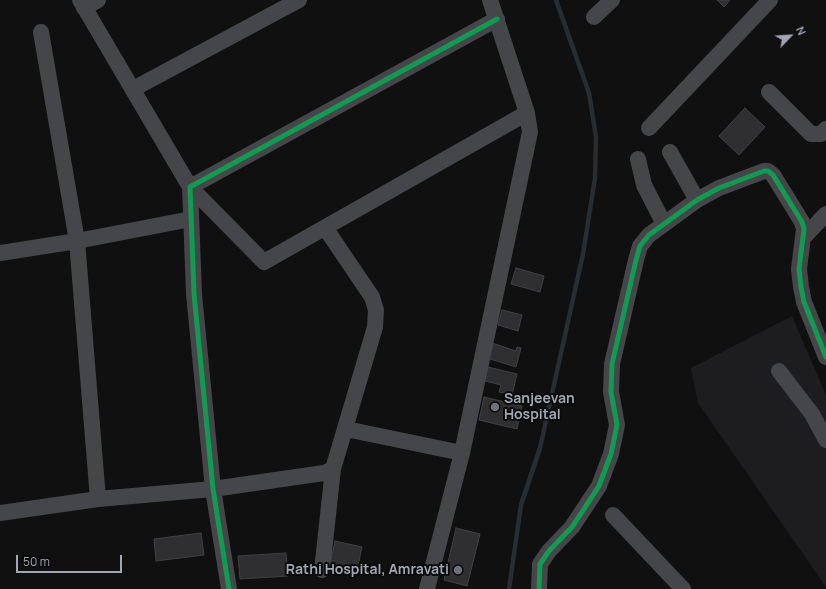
<!DOCTYPE html>
<html>
<head>
<meta charset="utf-8">
<style>
	body { margin:0 }
	#map { position:relative; width:826px; height:589px; overflow:hidden; background:#101011; font-family:Manrope,sans-serif }
	canvas { display:block }
	.north { position:absolute; left:770px; top:16px; width:40px; height:40px; -webkit-text-stroke:3px #0b0b0c; paint-order:stroke; rotate:65deg; font-size:11px; font-weight:700; line-height:16px; text-align:center; color:#a0a7b2 }
	.north::after { content:''; display:block; margin:auto; width:14px; height:18px; background:#a0a7b2; clip-path:polygon(50% 0,100% 100%,50% 72%,0 100%) }
	.scale { position:absolute; left:16px; top:555px; width:106px; height:18px; box-sizing:border-box; border:2px solid #a0a7b2; border-top:0; padding-left:5px; font-size:12px; line-height:14px; white-space:nowrap; color:#a0a7b2; -webkit-text-stroke:3px #0b0b0c; paint-order:stroke }
</style>
</head>
<body>
<div id="map">
<canvas width="826" height="589"></canvas>
<div class="north">N</div>
<div class="scale">50 m</div>
</div>
<script>
const ctx = document.querySelector('canvas').getContext('2d');
ctx.lineJoin = 'round';
function fill(path, color) {
  ctx.fillStyle = color;
  ctx.fill(path, 'evenodd');
}
function toPath(rows) {
  const path = new Path2D();
  for (const r of rows) {
    path.moveTo(r[0], r[1]);
    for (let i = 2; i < r.length; i += 2) path.lineTo(r[i], r[i + 1]);
  }
  return path;
}
function stroke(path, color, width, dash) {
  ctx.strokeStyle = color;
  ctx.lineWidth = width;
  ctx.lineCap = dash ? 'butt' : 'round';
  ctx.setLineDash(dash || []);
  ctx.stroke(path);
}
function label(font, color, halo, rows, align = 'center') {
  ctx.font = font + ' Manrope,sans-serif';
  ctx.lineWidth = 4;
  ctx.setLineDash([]);
  ctx.textBaseline = 'middle';
  ctx.strokeStyle = halo;
  ctx.fillStyle = color;
  for (const [text, x, y, turn = 0] of rows) {
    ctx.save();
    ctx.translate(x, y);
    ctx.rotate((+turn || 0) * Math.PI / 180);
    ctx.textAlign = isNaN(turn) ? turn : align;
    if (halo) ctx.strokeText(text, 0, 0);
    ctx.fillText(text, 0, 0);
    ctx.restore();
  }
}
const built = toPath([
	[792,316,826,395,826,587,698,403,691,368]
]);
const stream = toPath([
	[509,589,521,505,540,448,583,254,595,178,596,137,589,93,556,0]
]);
const building = toPath([
	[717,0,730,0,724,7,717,0],
	[745,108,765,127,739,155,719,136,745,108],
	[516,268,544,276,540,292,511,284,516,268],
	[502,310,522,315,518,331,498,325,502,310],
	[492,343,516,351,517,347,521,348,516,367,487,358,492,343],
	[488,367,517,374,512,395,499,392,501,385,485,381,488,367],
	[484,397,522,406,517,429,479,420,484,397],
	[456,528,480,534,467,586,444,580,456,528],
	[201,533,204,555,156,561,154,539,201,533],
	[335,541,362,547,357,570,330,564,335,541],
	[286,553,288,576,240,579,238,556,286,553]
]);
const minor = toPath([
	[80,0,190,187,264,262,527,113],
	[84,8,98,0],
	[594,17,612,0],
	[41,32,77,241,98,499],
	[133,89,299,0],
	[769,92,811,134,821,134,826,129],
	[649,128,770,0],
	[670,152,697,200],
	[638,159,644,185,664,224],
	[803,238,826,214],
	[0,253,77,241,191,219],
	[779,371,812,414,826,440],
	[346,429,462,453],
	[0,513,98,499,213,489,324,473,333,469,375,327,376,310,372,297,326,229],
	[613,515,683,589],
	[322,570,333,469],
	[229,589,213,489,194,294,190,187,497,19],
	[427,589,462,453,530,132,527,113,490,0],
	[539,589,540,564,549,551,572,527,599,486,611,454,617,425,611,392,612,364,636,260,640,246,649,235,697,200,719,188,764,171,768,171,773,175,802,222,804,229,799,269,801,287,804,302,826,357]
]);
const cycleway = toPath([
	[229,589,213,489,194,294,190,187,497,19],
	[539,589,540,564,549,551,572,527,599,486,611,454,617,425,611,392,612,364,636,260,640,246,649,235,697,200,719,188,764,171,768,171,773,175,802,222,804,229,799,269,801,287,804,302,826,357]
]);
const markers = [
	[495,407,5,"#6e727a"],
	[458,570,5,"#6e727a"]
];
const poiNames = [
	["Sanjeevan",504,399],
	["Hospital",504,415],
	["Rathi Hospital, Amravati",449,570,"right"]
];
fill(built, '#1d1d1f');
stroke(stream, '#262e34', 4.5);
fill(building, '#2f2f31');
stroke(building, '#3f4144', 1);
stroke(minor, '#454649', 16);
stroke(cycleway, '#139951', 5);
for (const [x, y, r, color] of markers) {
  const dot = new Path2D();
  dot.arc(x, y, r, 0, 2 * Math.PI);
  ctx.fillStyle = color;
  ctx.fill(dot);
  stroke(dot, '#0b0b0c', 1.5);
}
label('bold 14px', '#a0a7b2', '#0b0b0c', poiNames, 'left');
</script>
</body>
</html>
